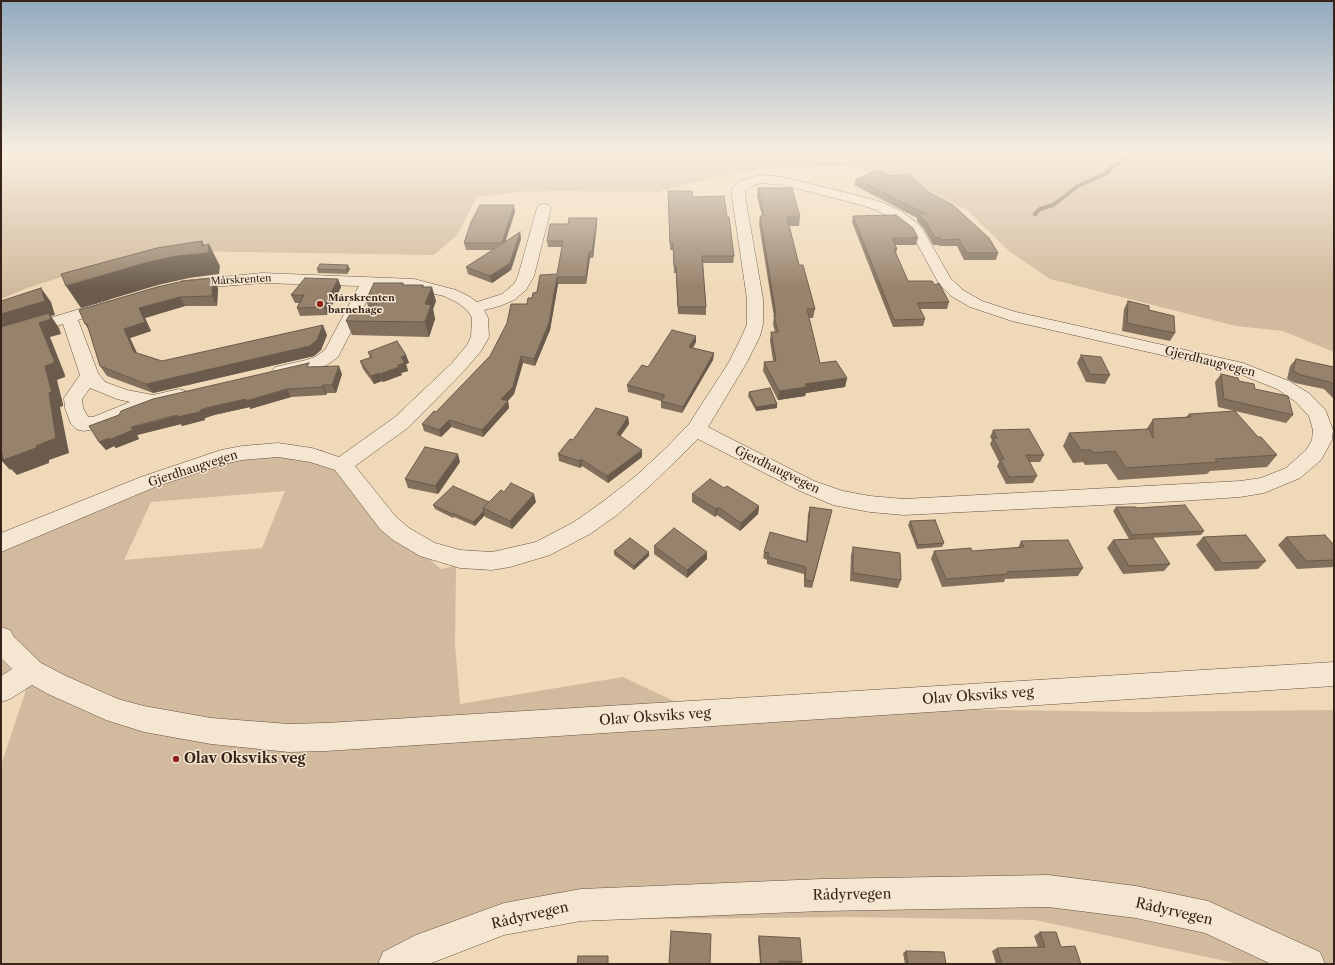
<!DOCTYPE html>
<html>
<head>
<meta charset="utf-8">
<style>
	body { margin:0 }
	#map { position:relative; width:1335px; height:965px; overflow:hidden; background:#f0d9b8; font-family:"Libre Caslon Text",serif }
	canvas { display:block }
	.frame { position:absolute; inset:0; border:2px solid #372319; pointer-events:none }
</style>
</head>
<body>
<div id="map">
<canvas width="1335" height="965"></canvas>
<div class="frame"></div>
</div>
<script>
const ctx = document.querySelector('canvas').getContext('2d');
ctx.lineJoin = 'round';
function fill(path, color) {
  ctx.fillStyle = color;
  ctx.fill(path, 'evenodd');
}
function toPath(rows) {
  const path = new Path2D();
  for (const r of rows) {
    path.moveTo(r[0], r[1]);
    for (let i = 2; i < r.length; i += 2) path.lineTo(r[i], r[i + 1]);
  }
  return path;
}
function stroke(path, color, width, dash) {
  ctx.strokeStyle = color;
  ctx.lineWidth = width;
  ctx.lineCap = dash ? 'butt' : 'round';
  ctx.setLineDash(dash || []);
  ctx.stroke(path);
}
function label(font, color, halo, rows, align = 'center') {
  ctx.font = font + ' "Libre Caslon Text",serif';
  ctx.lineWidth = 3;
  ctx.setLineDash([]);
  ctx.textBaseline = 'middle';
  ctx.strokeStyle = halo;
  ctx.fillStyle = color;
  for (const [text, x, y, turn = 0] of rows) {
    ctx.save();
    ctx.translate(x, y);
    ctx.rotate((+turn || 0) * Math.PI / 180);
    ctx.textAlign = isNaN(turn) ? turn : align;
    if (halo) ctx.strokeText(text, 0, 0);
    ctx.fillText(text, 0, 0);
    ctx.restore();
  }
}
const green = toPath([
	[1,153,1334,153,1334,352,1283,331,1236,326,1050,279,1009,251,967,210,908,182,848,166,779,167,715,177,657,192,557,191,522,192,477,197,457,235,434,255,178,251,130,255,30,287,1,299],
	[274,446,323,450,380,517,441,569,456,566,455,645,460,704,623,677,682,705,1135,712,1334,710,1334,964,1239,964,1035,920,847,917,470,921,390,964,1,964,1,766,25,693,26,686,1,691,1,543,125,488],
	[285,491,262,548,124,560,151,502]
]);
const stream = toPath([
	[1035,214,1040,209,1053,205,1078,186,1107,173,1111,168,1119,163,1125,153]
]);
const minor = toPath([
	[760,175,783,177,856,195,881,202,901,211,918,224,923,230,951,279,963,290,982,301,1016,312,1243,363,1289,381,1310,394,1325,409,1333,430,1332,440,1321,460,1300,478,1264,493,1240,497,1181,501,904,515,870,512,833,505,800,491,698,439,651,485,617,515,590,534,550,555,510,567,492,570,460,568,420,556,393,540,380,529,335,470,310,462,278,457,242,460,224,464,155,487,1,552,1,533,141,477,221,450,242,446,278,443,312,448,339,457,395,417,452,363,467,345,471,337,472,318,468,311,458,303,444,296,414,289,374,287,338,357,327,365,316,369,281,377,275,375,272,371,275,367,306,360,315,357,325,350,359,286,262,283,187,289,181,287,179,284,181,281,262,273,414,279,456,290,470,297,477,302,502,294,514,284,518,276,537,208,539,205,544,204,549,205,551,208,534,276,526,290,514,300,500,306,484,310,488,318,489,337,481,351,464,371,409,427,355,466,396,517,409,528,435,543,460,550,492,552,536,542,574,522,601,503,637,475,667,447,689,424,729,362,742,336,747,324,747,299,731,190,739,181,760,175],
	[761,183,783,185,846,201,871,208,891,217,912,234,939,284,951,296,970,307,1012,321,1232,371,1277,389,1296,402,1309,416,1313,430,1312,440,1306,450,1286,468,1261,478,1240,481,904,499,870,496,843,491,814,481,708,427,747,362,760,336,763,324,763,299,745,196,745,191,749,187,761,183],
	[109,300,115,302,117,305,115,308,78,320,98,373,105,382,127,390,153,395,179,389,186,391,188,395,186,399,153,407,102,428,83,431,76,429,71,424,65,408,64,398,80,375,63,324,1,343,1,333,109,300],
	[90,388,117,399,130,402,93,417,88,417,83,408,82,399,90,388],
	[1,627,10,630,14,637,41,663,66,676,118,699,144,706,211,718,289,724,326,723,1334,662,1334,686,326,751,289,752,211,744,144,732,106,720,48,694,32,685,10,699,1,702,1,676,12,669,1,658,1,627],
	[1048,875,1136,886,1208,901,1320,952,1325,964,1271,964,1205,933,1136,918,1048,907,822,911,581,921,504,935,429,964,378,964,383,952,416,935,504,903,581,889,822,879,1048,875]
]);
const wall = toPath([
	[856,179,928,192,998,253,996,260,964,260,957,246,940,246,938,245,933,245,924,229,917,221,917,218,854,185],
	[758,188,800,217,799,226,789,226,799,265,815,309,813,318,809,318,820,363,847,378,845,387,806,393,805,396,778,400,763,371,764,362,773,361,770,341,771,332,775,332,773,324,774,317,759,224,760,216,762,216,757,196],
	[668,191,693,197,734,256,733,263,703,263,706,307,706,315,678,314,676,273,674,273,673,250,670,250],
	[515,212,505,242,520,232,521,239,511,270,492,283,468,274,466,267,494,250,466,250,464,243],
	[853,216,918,238,916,245,895,245,897,249,896,253,908,281,935,285,949,302,947,309,920,309,925,319,923,326,893,327,852,222],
	[597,224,593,258,590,258,586,284,558,284,550,330,535,366,523,363,514,394,508,401,509,408,483,437,451,427,441,437,424,431,422,424,436,412,490,356,527,304,537,292,557,274,562,247,548,247,547,241],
	[317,269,350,269,347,274,318,273],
	[338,279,341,287,327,315,300,316,297,308,299,303,295,303,291,295],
	[403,283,404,285,423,285,424,287,436,301,433,309,435,319,429,337,352,335,346,321,369,309,366,300],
	[157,287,218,288,217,306,185,306,145,318,151,331,130,338,137,353,162,361,327,335,321,350,314,356,153,393,107,376,100,366,89,330,85,324],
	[1128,301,1149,310,1175,333,1170,341,1122,331,1124,309],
	[696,342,693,348,714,353,713,360,682,413,661,408,661,401,628,392,627,385,648,367],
	[368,352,406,355,409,363,406,364,408,371,401,373,402,375,383,382,382,381,374,384,363,369,360,361,370,358],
	[1081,355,1110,375,1105,384,1086,382,1077,363],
	[1296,359,1334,367,1334,399,1324,389,1295,383,1287,379,1290,366],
	[310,367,342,374,336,393,327,393,326,395,291,397,250,409,250,407,214,415,205,418,205,420,182,426,181,424,137,435,139,439,116,448,114,446,106,450,99,442],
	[1221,374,1239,381,1255,389,1293,415,1286,423,1218,407,1215,382],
	[749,392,777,408,756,411,748,396],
	[1189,414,1258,437,1277,455,1267,467,1210,471,1207,474,1118,480,1107,464,1085,465,1083,462,1073,463,1063,446,1069,433,1146,430,1153,419,1186,417],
	[628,417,629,424,620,436,642,457,608,483,582,466,580,468,559,461,558,454,573,440],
	[993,430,1044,455,1040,462,1029,462,1037,476,1033,483,1006,484,997,466,999,462,990,444,992,440,990,437],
	[460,462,438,494,408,488,405,479],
	[724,488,759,506,758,514,740,531,717,515,715,517,692,502,692,494],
	[504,492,536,502,512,529,485,517,485,515,475,526,454,517,453,518,435,509,433,505,489,502],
	[810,507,832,510,812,588,804,587,804,574,767,564,767,560,763,558,764,552,806,542,808,514],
	[1116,507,1137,508,1204,531,1201,535,1132,539,1170,564,1164,571,1123,574,1107,548,1113,540,1129,539,1113,511],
	[910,521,944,543,942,547,917,549,908,525],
	[1203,537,1266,561,1258,569,1215,571,1196,545],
	[1286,537,1334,545,1334,567,1297,569,1278,545],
	[1021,541,1083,568,1078,576,1005,579,1004,582,942,587,931,559,934,551,972,551,1018,548],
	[654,546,707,552,707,559,687,578,654,554],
	[853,547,901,580,898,588,850,581,851,555],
	[614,551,649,552,649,556,634,570,614,555],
	[1040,932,1061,947,1081,964,996,964,992,951,997,948,1038,947,1034,936],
	[759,936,802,962,801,964,780,963,780,964,760,964,758,938],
	[906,951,946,964,905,964,903,953]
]);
const shadedWall = toPath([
	[514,205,515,212,503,249,502,243],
	[597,218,597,224,593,258,592,252],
	[520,232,521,239,511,270,492,283,490,276],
	[202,241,208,253,209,244,220,266,219,274,189,278,158,285,81,308,66,286,202,246],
	[589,252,590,258,586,284,586,277],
	[348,265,350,269,347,274,346,270],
	[557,277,558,284,550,330,535,366,534,359],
	[213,278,218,288,217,306,212,296],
	[338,279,341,287,327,315,324,307],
	[423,285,427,299,432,287,436,301,433,309,435,319,429,337,425,322,425,304,422,287],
	[41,288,51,302,55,315,51,316,59,328,61,334,50,337,65,375,65,377,57,380,63,404,63,406,60,407,69,453,49,460,49,463,17,475,11,469,10,470,1,460,1,314],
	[180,297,185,306,145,318,151,331,130,338,141,362,134,352,124,329,139,308],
	[323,325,327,335,321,350,314,356,153,393,146,384],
	[696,336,696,342,689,353,689,347],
	[714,353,713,360,682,413,683,407],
	[406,355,409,363,406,364,408,371,401,373,402,375,383,382,380,374,398,365,401,357],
	[521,356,523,363,514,394,503,406,501,399],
	[339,366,342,374,336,393,332,385],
	[379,373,382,381,374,384,371,376],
	[847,378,845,387,806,393,805,396,778,400,779,391,805,384],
	[323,385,327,393,326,395,323,387],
	[287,389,291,397,250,409,250,407,214,415,205,418,205,420,182,426,181,424,137,435,139,439,116,448,114,446,106,450,99,442,131,427],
	[508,401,509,408,483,437,482,430],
	[777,404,777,408,756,411,756,407],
	[628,417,629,424,617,441,617,434],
	[449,420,451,427,441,437,439,430],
	[642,450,642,457,608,483,607,476],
	[458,454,460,462,438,494,435,486],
	[581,459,582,466,580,468,579,461],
	[534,494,536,502,512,529,510,521],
	[759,506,758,514,740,531,741,523],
	[718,507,717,515,715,517,716,509],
	[484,511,485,515,475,526,473,522],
	[649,552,649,556,634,570,634,566],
	[707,552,707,559,687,578,687,570]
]);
const building = toPath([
	[876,171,881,172,890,176,909,174,928,192,953,205,989,238,998,253,967,253,959,239,942,240,941,238,935,238,926,222,918,214,926,214,856,179,876,171],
	[758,188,792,188,800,217,787,217,799,265,803,265,815,309,807,309,820,363,836,361,847,378,805,384,807,387,779,391,764,362,776,361,771,332,778,332,774,316,776,316,760,216,764,216,758,188],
	[668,191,692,191,693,197,724,196,727,217,729,217,734,256,702,256,706,307,678,307,676,266,674,266,673,243,670,243,668,191],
	[480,205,514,205,502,243,464,243,471,222,480,205],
	[896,215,913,228,918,238,892,238,897,249,894,249,908,281,932,281,935,285,939,283,949,302,917,303,925,319,894,320,853,216,896,215],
	[569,218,597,218,592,252,589,252,586,277,557,277,549,323,534,359,521,356,513,387,501,399,508,401,482,430,449,420,439,430,422,424,434,411,436,412,490,356,507,323,511,304,527,304,528,298,532,298,533,293,537,292,540,275,557,274,563,241,547,241,550,224,568,224,569,218],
	[520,232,510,263,490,276,466,267,520,232],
	[202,241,202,246,209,244,208,253,177,256,145,263,66,286,61,274,157,248,202,241],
	[320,264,348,265,346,270,317,269,320,264],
	[213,278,212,296,180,297,139,308,145,322,124,329,134,352,162,361,323,325,317,340,310,346,146,384,100,366,87,324,85,324,79,310,157,287,184,281,213,278],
	[305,278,338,279,324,307,297,308,304,295,291,295,305,278],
	[374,283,403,283,403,285,423,285,422,287,432,287,425,304,431,305,425,322,346,321,350,314,377,308,376,299,366,300,374,283],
	[41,288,45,301,1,314,1,301,41,288],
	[1128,301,1149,306,1149,310,1174,316,1175,333,1127,323,1128,301],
	[49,313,51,319,39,323,54,360,54,363,45,366,51,390,52,392,49,393,56,438,36,446,36,448,3,460,2,453,1,453,1,327,49,313],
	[672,330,696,336,689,347,714,353,683,407,661,401,665,395,627,385,642,365,648,367,672,330],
	[397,341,406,355,401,357,405,363,398,365,399,367,380,374,379,373,371,376,360,361,372,357,368,352,397,341],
	[1081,355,1101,357,1110,375,1090,374,1081,355],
	[1296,359,1334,367,1334,385,1330,382,1301,375,1293,371,1296,359],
	[309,363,307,367,339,366,332,385,323,385,323,387,287,389,246,401,246,399,210,407,200,410,200,412,177,417,177,415,131,427,133,430,109,440,109,438,99,442,89,426,119,415,121,411,153,399,309,363],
	[1221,374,1238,378,1239,381,1254,384,1255,389,1288,396,1293,415,1224,399,1221,374],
	[770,388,777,404,756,407,749,392,770,388],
	[596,408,628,417,617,434,642,450,607,476,581,459,579,461,558,454,570,439,573,440,596,408],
	[1235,411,1258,437,1261,437,1277,455,1215,459,1217,462,1126,468,1115,451,1093,453,1091,450,1081,450,1069,433,1149,429,1153,438,1153,419,1191,417,1189,414,1235,411],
	[1029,429,1044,455,1026,455,1037,476,1009,477,1000,459,1004,459,993,438,997,438,993,430,1029,429],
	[425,447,458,454,435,486,405,479,425,447],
	[710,479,724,488,727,486,759,506,741,523,718,507,716,509,692,494,710,479],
	[511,483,534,494,510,521,483,508,501,490,504,492,511,483],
	[453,486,489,502,483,508,484,511,473,522,453,513,452,514,433,505,453,486],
	[1185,505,1204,531,1132,535,1116,507,1136,507,1137,508,1185,505],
	[810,507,832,510,813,581,805,580,806,567,768,557,769,553,764,552,770,532,807,542,810,507],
	[935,520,944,543,918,545,910,521,935,520],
	[674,528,707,552,687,570,654,546,674,528],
	[1246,535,1266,561,1222,563,1203,537,1246,535],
	[1325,535,1334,545,1334,560,1306,561,1286,537,1325,535],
	[630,538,649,552,634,566,614,551,630,538],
	[1153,538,1170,564,1129,566,1113,540,1153,538],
	[1068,540,1083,568,1007,572,1008,574,946,579,934,551,971,548,972,551,1024,547,1021,541,1068,540],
	[853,547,900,553,901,580,853,573,853,547],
	[671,931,711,934,710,964,669,964,671,931],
	[1040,932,1056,932,1061,947,1075,946,1081,964,1002,964,997,948,1045,947,1040,932],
	[759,936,800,938,802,962,780,961,780,964,761,964,759,936],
	[906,951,944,952,946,964,908,964,906,951],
	[578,956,608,956,608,964,577,964,578,956]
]);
const markers = [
	[320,304,4,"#8f2418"],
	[176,759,4,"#8f2418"]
];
const farStreetnames = [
	["Mårskrenten",241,280,-3]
];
const farPoinames = [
	["Mårskrenten",328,298],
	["barnehage",328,310]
];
const streetNames = [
	["Gjerdhaugvegen",1210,362,14],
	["Gjerdhaugvegen",193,469,-18],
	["Gjerdhaugvegen",777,470,26]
];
const nearStreetnames = [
	["Olav Oksviks veg",978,696,-4],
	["Olav Oksviks veg",655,717,-4],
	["Rådyrvegen",852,895,-1],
	["Rådyrvegen",1174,912,13],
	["Rådyrvegen",530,916,-13]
];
const nearPoinames = [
	["Olav Oksviks veg",184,759]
];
fill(green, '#d1ba9d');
stroke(stream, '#806b58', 4);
stroke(minor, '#655041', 1);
fill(minor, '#f5e6d1');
fill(wall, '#82705d');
fill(shadedWall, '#6a5b4c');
fill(building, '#97826c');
stroke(building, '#6a5b4c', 1);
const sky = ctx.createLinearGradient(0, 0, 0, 289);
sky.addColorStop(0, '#92aabf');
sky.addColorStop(0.53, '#f8eedf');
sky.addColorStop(1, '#f8eedf00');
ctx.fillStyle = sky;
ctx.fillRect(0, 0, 1335, 289);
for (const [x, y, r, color] of markers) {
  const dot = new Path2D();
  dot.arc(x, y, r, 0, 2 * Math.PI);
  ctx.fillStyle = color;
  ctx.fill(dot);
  stroke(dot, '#f5e6d1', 1.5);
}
label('10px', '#372319', '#f5e6d1', farStreetnames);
label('bold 10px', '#372319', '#f5e6d1', farPoinames, 'left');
label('12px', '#372319', '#f5e6d1', streetNames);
label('14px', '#372319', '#f5e6d1', nearStreetnames);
label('bold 14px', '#372319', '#f5e6d1', nearPoinames, 'left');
</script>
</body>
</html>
